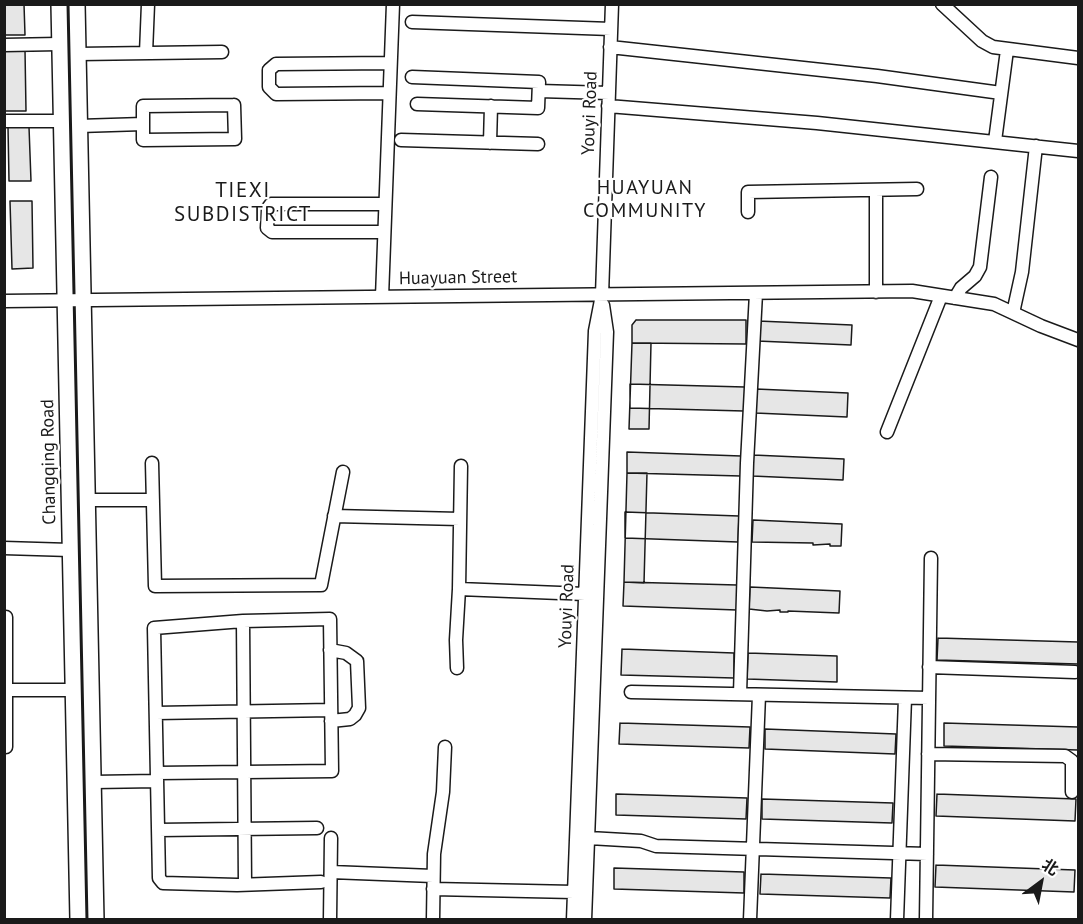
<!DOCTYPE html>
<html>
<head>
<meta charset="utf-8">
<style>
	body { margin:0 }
	#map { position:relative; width:1083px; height:924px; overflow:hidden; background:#fff; font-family:"PT Sans","Noto Sans SC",sans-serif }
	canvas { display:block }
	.frame { position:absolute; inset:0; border:6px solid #1a1a1a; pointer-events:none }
	.north { position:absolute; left:1011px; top:852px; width:60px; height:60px; -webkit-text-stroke:4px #fff; paint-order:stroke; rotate:32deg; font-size:16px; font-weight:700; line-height:24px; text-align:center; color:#1a1a1a }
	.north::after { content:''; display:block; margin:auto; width:21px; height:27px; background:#1a1a1a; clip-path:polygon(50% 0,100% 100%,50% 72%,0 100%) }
</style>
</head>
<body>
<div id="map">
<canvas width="1083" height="924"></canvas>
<div class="frame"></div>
<div class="north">北</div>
</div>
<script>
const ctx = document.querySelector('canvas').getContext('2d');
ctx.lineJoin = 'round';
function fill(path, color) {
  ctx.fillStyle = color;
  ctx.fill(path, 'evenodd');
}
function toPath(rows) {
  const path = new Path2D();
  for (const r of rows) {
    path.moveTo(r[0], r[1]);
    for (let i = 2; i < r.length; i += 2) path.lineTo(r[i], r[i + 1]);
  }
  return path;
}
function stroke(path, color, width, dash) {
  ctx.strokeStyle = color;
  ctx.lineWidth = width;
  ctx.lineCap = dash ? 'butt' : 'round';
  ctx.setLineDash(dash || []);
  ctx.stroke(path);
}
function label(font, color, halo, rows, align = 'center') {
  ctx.font = font + ' "PT Sans",sans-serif';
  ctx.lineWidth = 4.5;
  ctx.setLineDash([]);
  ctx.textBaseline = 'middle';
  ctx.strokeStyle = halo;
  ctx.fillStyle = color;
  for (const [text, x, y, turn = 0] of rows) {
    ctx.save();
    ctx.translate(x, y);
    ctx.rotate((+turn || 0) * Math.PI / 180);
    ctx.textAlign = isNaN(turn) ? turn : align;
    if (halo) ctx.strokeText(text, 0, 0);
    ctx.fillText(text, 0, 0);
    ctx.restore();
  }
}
const building = toPath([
	[4,4,24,4,25,35,4,35,4,4],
	[4,50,25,50,26,111,4,111,4,50],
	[8,127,29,127,31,181,9,181,8,127],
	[10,201,32,201,33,268,12,269,10,201],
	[636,320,746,320,746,344,632,343,632,325,636,320],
	[758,321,852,325,851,345,757,341,758,321],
	[632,343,651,343,649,429,629,429,632,343],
	[630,384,745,387,744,411,630,408,630,384],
	[756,389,848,393,847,417,755,413,756,389],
	[627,452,741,456,741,476,627,473,627,452],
	[753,455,844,459,843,480,752,476,753,455],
	[627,473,647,473,644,583,624,582,627,473],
	[625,512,739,516,738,542,625,538,625,512],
	[753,520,842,524,841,546,830,546,830,544,813,545,813,543,752,542,753,520],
	[624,582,737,585,737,610,623,606,624,582],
	[750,587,840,591,839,613,788,611,788,612,780,612,780,610,767,611,749,609,750,587],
	[938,638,1078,642,1078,664,937,660,938,638],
	[622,649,734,653,734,678,621,675,622,649],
	[748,653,837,656,837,682,747,679,748,653],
	[620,723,750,727,749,748,619,744,620,723],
	[944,723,1078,727,1078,750,944,746,944,723],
	[765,729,896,734,895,754,765,749,765,729],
	[616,794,747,798,746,819,616,815,616,794],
	[937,794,1076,799,1075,821,936,816,937,794],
	[762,799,893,803,892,823,762,819,762,799],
	[936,865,1075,870,1074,892,935,887,936,865],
	[614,868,744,872,744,893,614,889,614,868],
	[761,874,891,878,890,898,760,894,761,874]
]);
const minor = toPath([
	[942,4,982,41,993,47,1078,58],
	[412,22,611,29],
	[4,45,59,44],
	[610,47,877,76,1001,93],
	[146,53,148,4],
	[78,54,222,52],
	[412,77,539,82,538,108,417,104],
	[539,91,609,93],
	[389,93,276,94,269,87,269,70,276,64,390,63],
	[234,105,235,139,143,140,143,106,234,105],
	[608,106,817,123,1078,151],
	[4,121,61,121],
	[79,126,143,124],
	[401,140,538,144],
	[995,141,1007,50],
	[490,143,491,106],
	[876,190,876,292],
	[748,212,748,192,917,189],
	[384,232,272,232,267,228,268,208,271,204,385,204],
	[382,297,393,4],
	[955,298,961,288,975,276,980,267,991,177],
	[4,301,912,291,994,304,1041,326,1078,340],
	[1013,313,1022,272,1036,146],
	[887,432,941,296],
	[152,463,155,586,321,585,343,472],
	[87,500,153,500],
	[334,516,460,519],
	[4,548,70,550],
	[459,589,585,594],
	[243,621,245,884],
	[330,650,346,653,357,661,359,708,355,715,350,719,331,721],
	[929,667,1075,672],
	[457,668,456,640,459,589,461,466],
	[6,690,73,690],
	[631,692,929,698],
	[740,694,747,463,756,293],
	[156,713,331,710],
	[4,747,6,747,6,617],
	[928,754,1065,756,1072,761,1072,792],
	[157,773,332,771,330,619,243,621,154,628,159,878,163,883,237,885,321,882],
	[93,782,157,781],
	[158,830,317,828],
	[589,838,641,841,656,846,927,854],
	[331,872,433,876],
	[433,889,574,892],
	[330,920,331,838],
	[433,920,434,854,443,792,445,747],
	[573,920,595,331,602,295,612,4],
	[585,920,607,332,603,305],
	[750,920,759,695],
	[897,920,905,698],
	[926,920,931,558]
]);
const major = toPath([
	[59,4,78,920],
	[77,4,96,920]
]);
const streetNames = [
	["Youyi Road",590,113,-88],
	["Huayuan Street",458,278,-1],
	["Changqing Road",49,462,-91],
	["Youyi Road",567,606,-88]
];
const neighbourhoodNames = [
	["HUAYUAN",645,188],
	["COMMUNITY",645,211]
];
const quarterNames = [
	["TIEXI",243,191],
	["SUBDISTRICT",243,215]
];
fill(building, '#e6e6e6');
stroke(building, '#1a1a1a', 1.5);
stroke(minor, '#1a1a1a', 15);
stroke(major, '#1a1a1a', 18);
stroke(minor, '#fff', 12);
stroke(major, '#fff', 15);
label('18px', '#1a1a1a', '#fff', streetNames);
ctx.letterSpacing = '1.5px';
label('20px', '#1a1a1a', '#fff', neighbourhoodNames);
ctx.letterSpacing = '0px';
ctx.letterSpacing = '1.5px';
label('21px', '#1a1a1a', '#fff', quarterNames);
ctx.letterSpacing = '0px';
</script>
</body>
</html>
